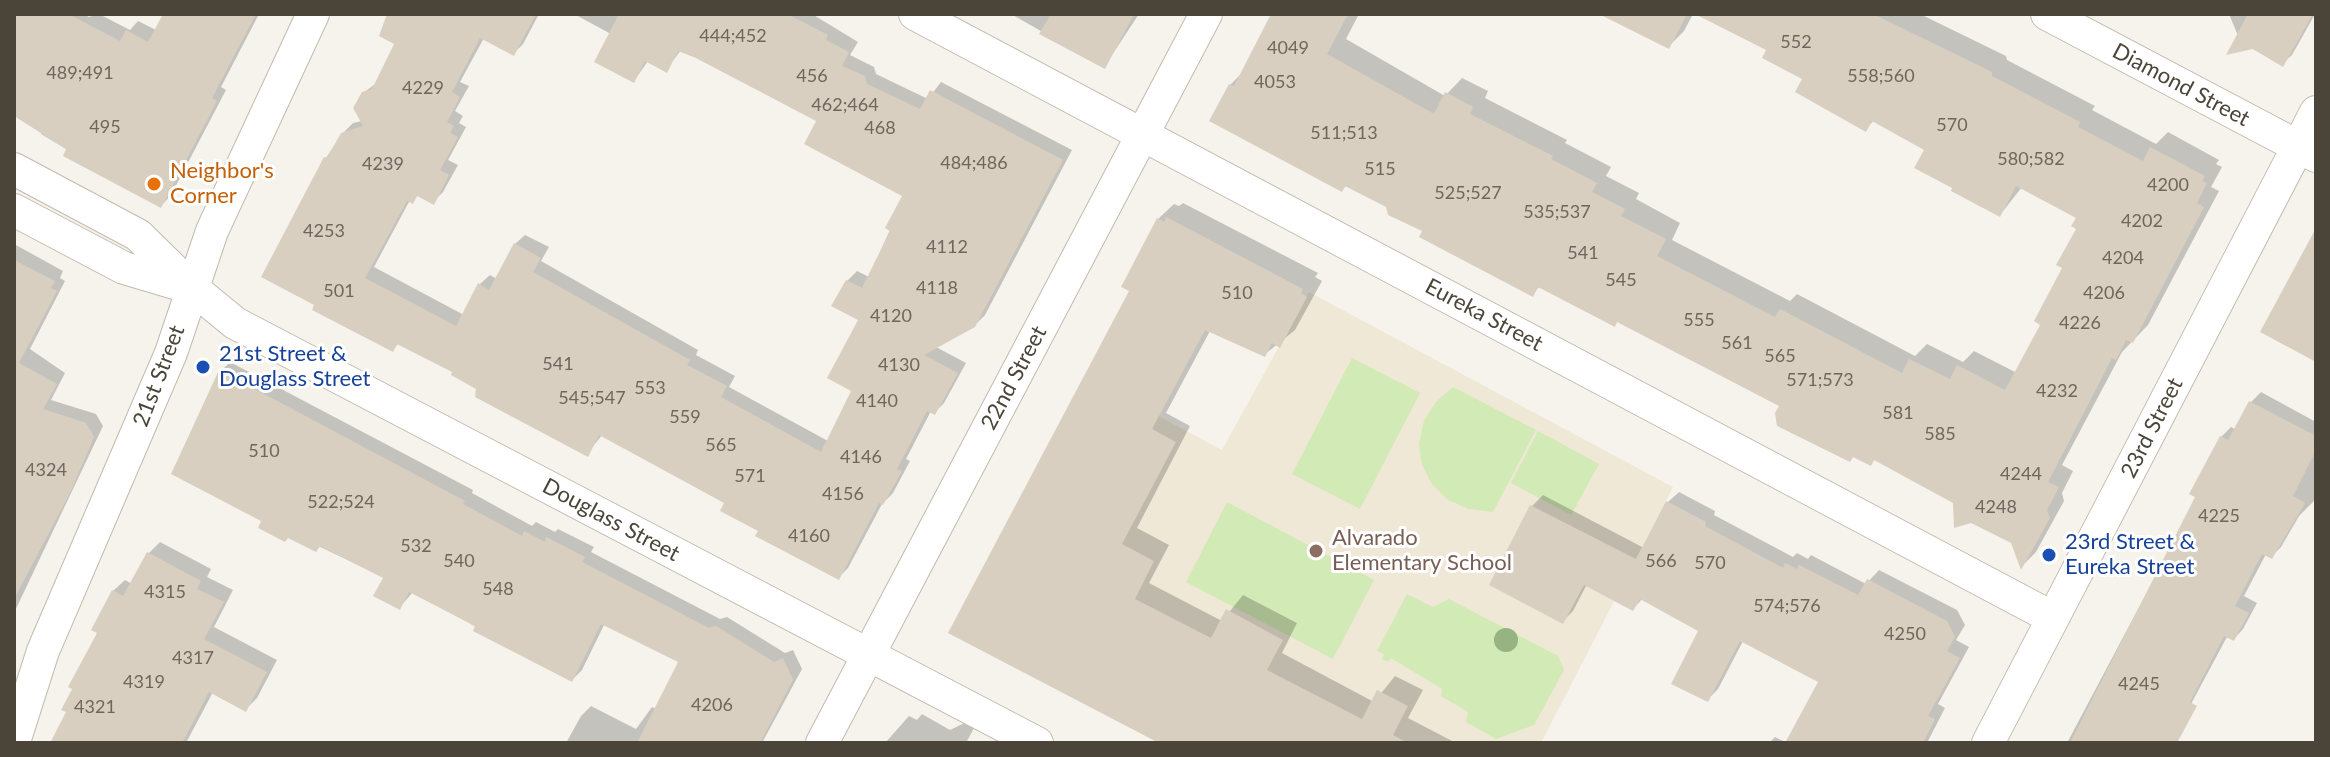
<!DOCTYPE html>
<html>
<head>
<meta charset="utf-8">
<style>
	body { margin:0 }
	#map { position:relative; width:2330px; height:757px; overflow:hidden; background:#f6f3ec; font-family:Lato,sans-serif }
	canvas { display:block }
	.frame { position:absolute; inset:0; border:16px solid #4b4439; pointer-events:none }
</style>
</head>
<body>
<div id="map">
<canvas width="2330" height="757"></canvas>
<div class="frame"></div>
</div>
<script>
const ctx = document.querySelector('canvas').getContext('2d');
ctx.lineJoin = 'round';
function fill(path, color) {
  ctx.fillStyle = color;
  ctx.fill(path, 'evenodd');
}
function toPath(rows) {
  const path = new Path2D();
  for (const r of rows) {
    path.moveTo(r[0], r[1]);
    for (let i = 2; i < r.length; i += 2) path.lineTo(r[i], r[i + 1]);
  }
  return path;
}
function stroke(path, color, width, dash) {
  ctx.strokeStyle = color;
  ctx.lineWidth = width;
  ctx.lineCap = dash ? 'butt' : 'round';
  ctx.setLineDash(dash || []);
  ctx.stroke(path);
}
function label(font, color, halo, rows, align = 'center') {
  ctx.font = font + ' Lato,sans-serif';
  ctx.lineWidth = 6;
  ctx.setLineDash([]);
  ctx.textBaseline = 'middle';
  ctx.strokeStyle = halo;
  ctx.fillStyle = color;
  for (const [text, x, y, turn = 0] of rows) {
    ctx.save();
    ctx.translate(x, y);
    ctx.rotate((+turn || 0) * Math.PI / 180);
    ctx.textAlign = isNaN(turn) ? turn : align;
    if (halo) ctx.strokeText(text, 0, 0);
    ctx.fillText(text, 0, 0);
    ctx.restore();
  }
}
const education = toPath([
	[1309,292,1673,487,1541,743,1159,743,948,633,1084,376,1222,450]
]);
const green = toPath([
	[1352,358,1420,393,1360,509,1292,474],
	[1453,387,1536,430,1493,512,1469,509,1448,500,1432,484,1422,465,1419,444,1424,421,1436,402],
	[1538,431,1599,464,1571,515,1511,483],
	[1227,502,1374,580,1333,659,1186,582],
	[1407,594,1433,607,1449,599,1558,656,1564,670,1534,725,1496,739,1466,722,1468,712,1441,696,1442,689,1391,658,1388,662,1382,659,1384,654,1377,651]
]);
const shadow = toPath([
	[14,14,83,14,89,17,99,14,130,30,138,21,156,30,164,14,259,14,221,87,226,90,171,195,161,206,41,134,43,130,14,115],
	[394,14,539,14,523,44,514,53,484,38,460,82,469,86,455,111,463,116,459,123,466,127,448,160,458,165,443,192,433,202,419,195,410,200,374,267,464,315,480,284,490,275,497,279,515,244,525,235,549,247,541,261,698,350,696,355,735,376,729,387,828,441,854,390,861,319,847,281,857,271,869,277,905,196,818,121,681,50,666,70,648,61,634,81,611,34,574,14,812,14,858,42,850,55,874,67,876,74,928,99,941,82,1072,150,985,315,974,326,936,347,966,363,944,403,934,413,931,411,906,459,910,461,893,493,882,504,848,568,838,578,761,530,727,502,602,435,587,454,455,371,400,342,392,350,315,309,326,158,342,134,353,123,362,121,363,93,378,82,397,43],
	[1011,14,1139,14,1104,67],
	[1274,14,1359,14,1346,39,1445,96,1462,78,1488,91,1485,98,1567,140,1565,143,1611,167,1606,176,1639,193,1636,199,1680,223,1672,240,1790,301,1797,294,1915,356,1927,344,1963,362,1974,351,2017,373,2043,324,2078,228,2078,217,2022,187,2000,215,1927,149,1874,120,1866,129,1769,49,1700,14,1920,14,2006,56,2007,60,2095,106,2092,110,2156,144,2168,132,2219,160,2216,164,2222,167,2211,187,2219,191,2148,325,2122,352,2062,465,2073,471,2062,493,2064,501,2036,552,2022,566,2013,542,1955,502,1782,405,1619,320,1615,324,1540,286,1532,295,1387,205,1347,185,1342,190,1230,85,1244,71],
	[1624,14,1693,14,1684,31,1668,47],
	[2229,14,2315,14,2292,55,2282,64,2241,43],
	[1183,203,1318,273,1315,277,1322,281,1295,330,1264,355,1210,331,1166,413,1190,426,1137,528,1169,545,1149,583,1222,621,1243,595,1297,623,1282,653,1374,702,1395,676,1423,690,1408,718,1456,743,1163,743,951,632,1131,290,1158,219,1174,204,1179,206],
	[14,244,63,271,60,278,65,281,30,349,65,373,51,400,96,414,103,426,14,613],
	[230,362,473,490,472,493,532,526,536,522,555,532,558,529,594,547,591,552,720,619,727,617,785,653,793,650,802,669,762,743,566,743,581,716,591,706,636,729,652,707,656,709,681,661,605,623,582,670,572,680,413,592,400,607,385,578,264,520,220,372],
	[2261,392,2316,422,2316,499,2299,516,2281,547,2271,557,2266,554,2244,596,2257,603,2243,629,2234,639,2228,635,2170,743,2067,743,2198,496,2221,437,2231,427,2236,430,2251,402],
	[1679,492,1715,511,1714,515,1793,557,1797,553,1808,559,1811,555,1866,584,1879,570,1957,610,1965,625,1956,640,1969,647,1938,704,1945,708,1927,743,1769,743,1775,737,1787,743,1821,681,1743,641,1718,689,1707,700,1701,629,1643,598,1633,609,1587,584,1573,611,1563,621,1491,584,1532,506,1543,495,1644,548,1668,502],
	[160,542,211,569,207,577,233,590,214,627,277,660,257,698,246,709,213,692,186,743,68,743,69,711,113,591,125,580,132,584,148,554],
	[922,714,950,730,981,715,966,743,885,743,909,716,917,720]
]);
const building = toPath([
	[14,14,68,14,120,41,126,30,148,42,163,14,256,14,212,98,217,101,161,208,63,156,66,149,14,116],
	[387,14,536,14,514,56,480,38,452,92,460,97,447,122,454,126,450,133,458,137,440,170,449,175,434,205,417,196,413,204,407,201,365,278,456,326,478,283,489,290,514,243,541,258,533,272,690,360,687,365,727,386,721,397,821,452,851,391,827,378,858,320,831,306,846,280,862,288,890,231,885,228,902,196,804,144,816,121,696,58,678,51,667,73,645,61,634,83,594,62,619,14,787,14,828,35,826,40,849,52,842,66,865,76,867,84,920,109,930,90,1063,160,975,327,924,355,958,373,935,415,927,411,897,469,902,471,883,505,879,503,839,580,755,536,758,531,720,511,724,503,599,435,588,457,475,397,476,389,451,375,452,372,397,344,393,352,312,310,314,305,261,277,324,157,327,158,341,133,363,126,353,108,362,92,372,89,394,44,379,36],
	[1051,14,1134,14,1105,69,1039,34],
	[1271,14,1348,14,1327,54,1434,114,1445,92,1473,107,1470,114,1553,156,1551,159,1597,183,1592,192,1625,209,1621,216,1666,239,1657,256,1775,317,1780,309,1902,373,1909,359,1950,379,1957,365,2005,390,2040,325,2034,321,2062,268,2056,265,2076,229,2071,226,2076,218,2016,186,2000,217,1951,191,1952,188,1914,168,1924,150,1872,121,1866,132,1795,92,1802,79,1762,58,1766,50,1695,14,1873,14,1992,72,1992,76,2080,122,2078,127,2143,161,2150,147,2205,176,2202,181,2207,183,2197,203,2204,207,2133,343,2126,340,2116,360,2112,358,2048,482,2059,487,2047,510,2050,518,2021,570,2011,543,1971,523,1954,528,1953,503,1874,460,1871,466,1853,457,1850,462,1777,426,1775,413,1779,406,1617,322,1615,327,1538,287,1533,297,1419,237,1422,231,1388,215,1386,207,1345,186,1342,192,1209,121,1229,84,1234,86],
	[1599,14,1687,14,1669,49],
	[2248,14,2313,14,2283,67,2253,49,2226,55],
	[1166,217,1303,289,1301,293,1307,297,1280,348,1272,343,1265,357,1205,330,1152,429,1176,442,1122,544,1154,561,1135,599,1211,638,1226,609,1283,640,1267,670,1362,719,1377,690,1408,706,1393,735,1408,743,1159,743,948,633,1129,291,1121,287,1157,218,1164,222],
	[2316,228,2316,362,2260,332],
	[14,260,55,281,51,288,57,291,19,363,57,384,43,409,86,423,94,437,70,493,14,599],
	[219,370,465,501,463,504,522,536,524,531,545,542,546,537,585,557,582,562,709,628,716,626,774,662,783,658,793,680,760,743,637,743,678,662,601,624,572,682,473,631,475,626,409,592,400,610,373,596,383,578,320,546,316,552,288,538,285,542,258,528,261,521,171,474],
	[2249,401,2316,436,2316,450,2293,496,2305,503,2272,559,2262,554,2235,606,2249,613,2234,641,2224,636,2190,702,2197,706,2177,743,2070,743,2195,497,2189,494,2220,436,2228,440],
	[1666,501,1706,522,1705,526,1783,568,1785,563,1797,569,1799,565,1858,595,1867,579,1947,621,1955,637,1947,651,1960,658,1928,716,1935,719,1923,743,1785,743,1818,682,1740,641,1708,702,1671,684,1698,631,1640,599,1633,611,1584,585,1563,624,1489,585,1530,505,1636,559],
	[147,552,201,581,197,589,224,602,204,639,267,672,246,712,209,692,182,743,50,743,66,712,61,710,72,689,68,687,97,633,91,630,112,590,123,596]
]);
const minor = toPath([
	[915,14,2053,618],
	[2047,14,2316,156],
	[14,169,138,235,191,287,235,323,1037,743],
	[14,210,124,268,188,287],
	[14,742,43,651,171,353,212,231,313,14],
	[822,743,1206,14],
	[1988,743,2316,112]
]);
const trees = [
	[1506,640]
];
const markers = [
	[154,184,8,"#e8710a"],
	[203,367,8,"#1a4fb4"],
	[1316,551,8,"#8d6e63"],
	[2049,555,8,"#1a4fb4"]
];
const numberNames = [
	["444;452",733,36],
	["552",1796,42],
	["4049",1288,48],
	["489;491",80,73],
	["456",812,76],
	["558;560",1881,76],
	["4053",1275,82],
	["4229",423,88],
	["462;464",845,105],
	["570",1952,125],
	["495",105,127],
	["468",880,128],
	["511;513",1344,133],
	["580;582",2031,159],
	["484;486",974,163],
	["4239",383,164],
	["515",1380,169],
	["4200",2168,185],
	["525;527",1468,193],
	["535;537",1557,212],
	["4202",2142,221],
	["4253",324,231],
	["4112",947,247],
	["541",1583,253],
	["4204",2123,258],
	["545",1621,280],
	["4118",937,288],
	["501",339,291],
	["510",1237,293],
	["4206",2104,293],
	["4120",891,316],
	["555",1699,320],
	["4226",2080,323],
	["561",1737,343],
	["565",1780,356],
	["541",558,364],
	["4130",899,365],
	["571;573",1820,380],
	["553",650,388],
	["4232",2057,391],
	["545;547",592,398],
	["4140",877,401],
	["581",1898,413],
	["559",685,417],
	["585",1940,434],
	["565",721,445],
	["510",264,451],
	["4146",861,457],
	["4324",46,470],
	["4244",2021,474],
	["571",750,476],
	["4156",843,494],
	["522;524",341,502],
	["4248",1996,507],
	["4225",2219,516],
	["4160",809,536],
	["532",416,546],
	["540",459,561],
	["566",1661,561],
	["570",1710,563],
	["548",498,589],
	["4315",165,592],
	["574;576",1787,606],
	["4250",1905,634],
	["4317",193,658],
	["4319",144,682],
	["4245",2139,684],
	["4206",712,705],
	["4321",95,707]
];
const streetNames = [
	["Diamond Street",2181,85,28],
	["Eureka Street",1484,315,28],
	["21st Street",159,376,-69],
	["22nd Street",1014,378,-62],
	["23rd Street",2152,428,-63],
	["Douglass Street",611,520,28]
];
const foodNames = [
	["Neighbor's",170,171],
	["Corner",170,196]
];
const transitNames = [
	["21st Street &",219,354],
	["Douglass Street",219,379],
	["23rd Street &",2065,542],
	["Eureka Street",2065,567]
];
const educationNames = [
	["Alvarado",1332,538],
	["Elementary School",1332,563]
];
fill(education, '#efe8d6');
fill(green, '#d2eab5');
fill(shadow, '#0003');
fill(building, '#d8cfc1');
stroke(minor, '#c2bbae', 34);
stroke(minor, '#fff', 32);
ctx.fillStyle = '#97b381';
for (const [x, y] of trees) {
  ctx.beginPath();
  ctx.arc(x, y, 12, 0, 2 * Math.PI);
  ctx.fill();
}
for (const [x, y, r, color] of markers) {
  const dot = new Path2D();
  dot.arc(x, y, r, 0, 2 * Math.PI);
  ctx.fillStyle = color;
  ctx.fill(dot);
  stroke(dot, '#fff', 3);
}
label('18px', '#6e675b', null, numberNames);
label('22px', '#4b4439', '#fff', streetNames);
label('22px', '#c56008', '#fff', foodNames, 'left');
label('22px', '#164399', '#fff', transitNames, 'left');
label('22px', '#785e54', '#fff', educationNames, 'left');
</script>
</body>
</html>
